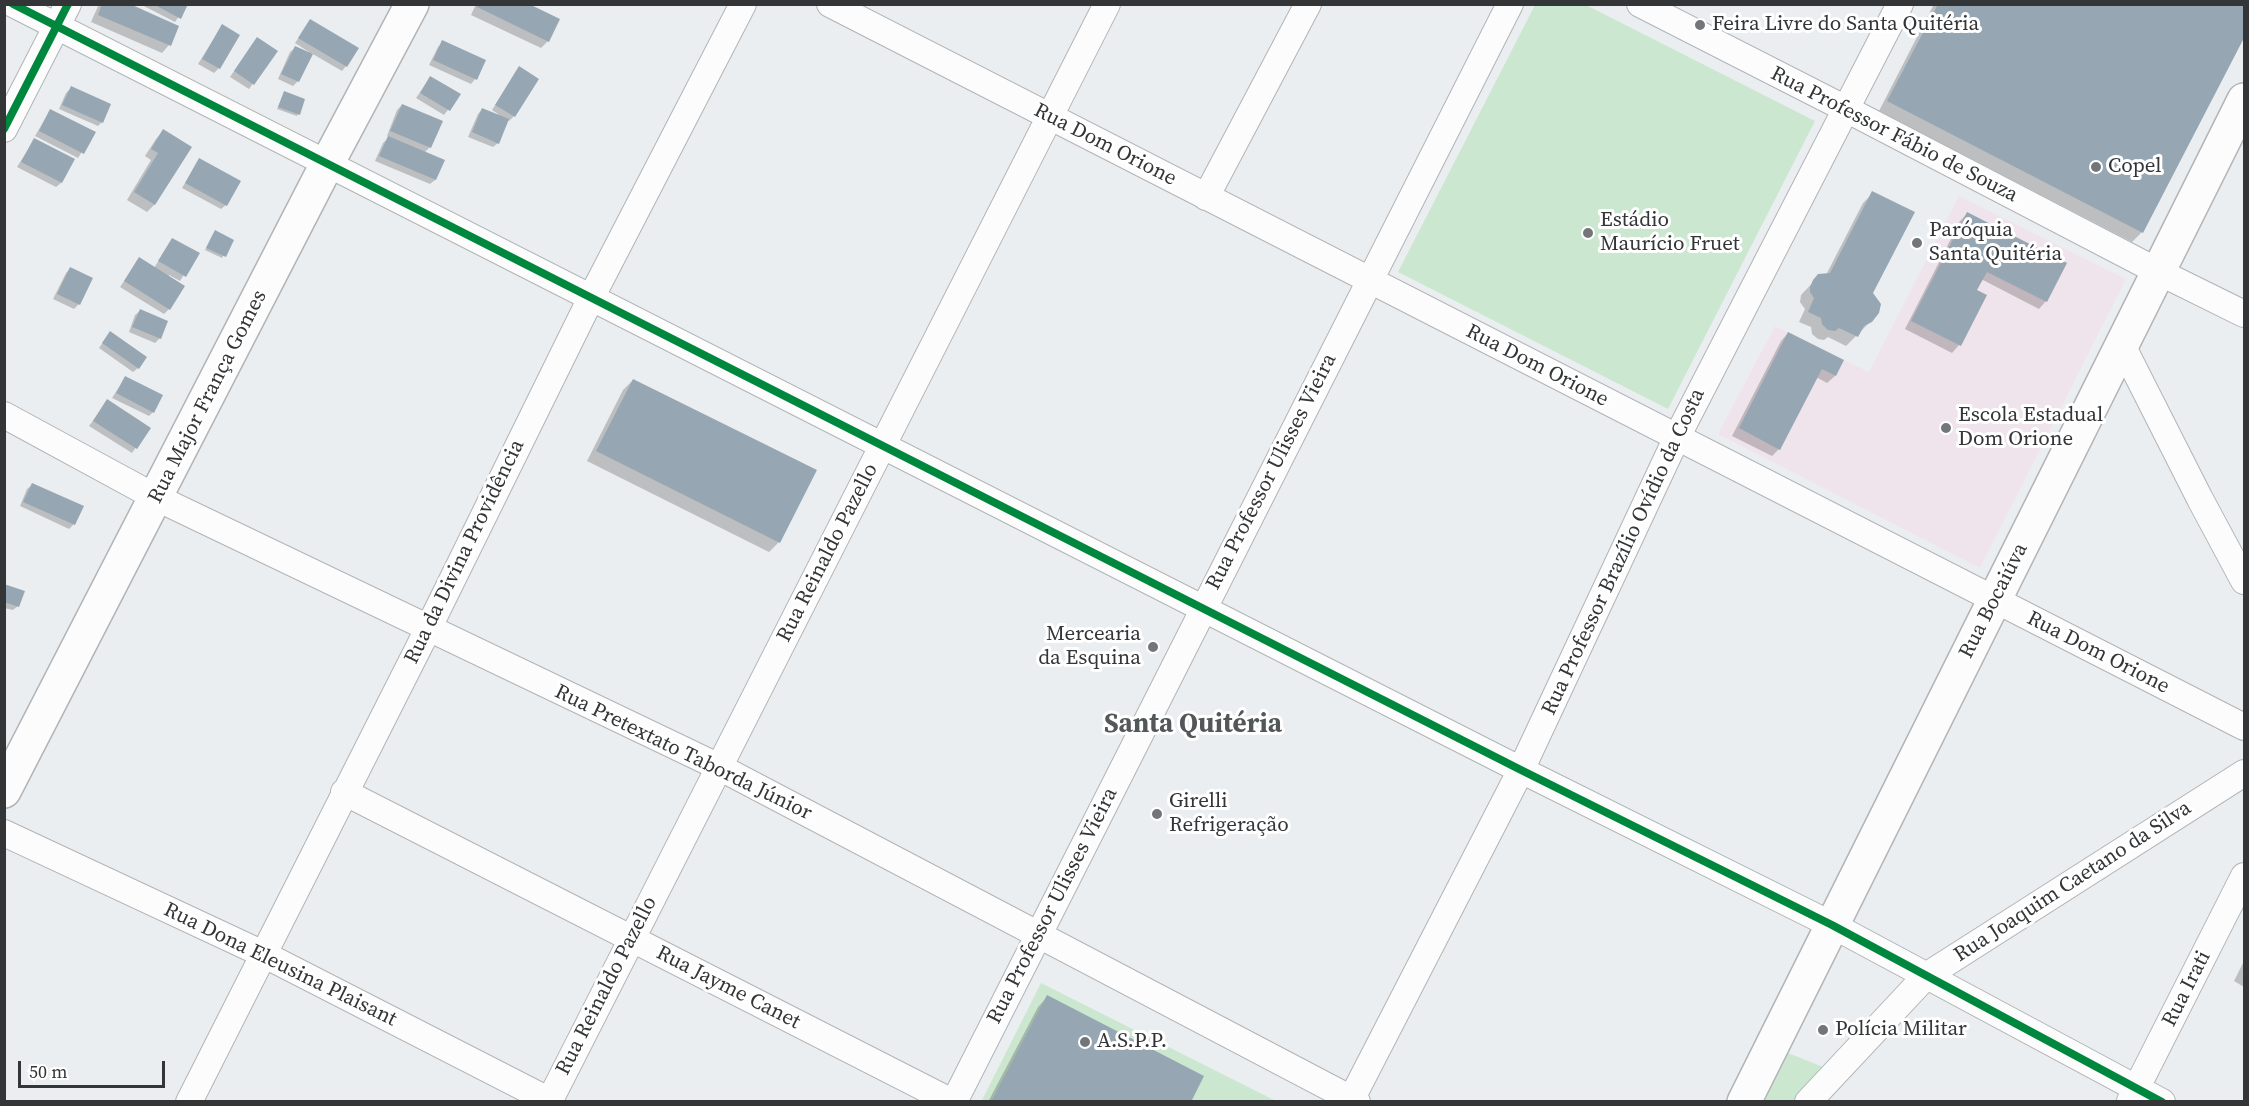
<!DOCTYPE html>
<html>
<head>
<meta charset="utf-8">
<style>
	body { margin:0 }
	#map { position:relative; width:2249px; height:1106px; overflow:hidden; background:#ebeef1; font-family:"Source Serif 4",serif }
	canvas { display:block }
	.frame { position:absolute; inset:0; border:6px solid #333537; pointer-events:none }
	.scale { position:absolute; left:18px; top:1061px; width:147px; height:27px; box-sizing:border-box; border:3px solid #333537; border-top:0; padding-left:8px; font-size:18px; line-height:21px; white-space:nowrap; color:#333537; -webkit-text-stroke:4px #fff; paint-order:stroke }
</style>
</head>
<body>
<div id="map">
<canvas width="2249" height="1106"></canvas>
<div class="frame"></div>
<div class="scale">50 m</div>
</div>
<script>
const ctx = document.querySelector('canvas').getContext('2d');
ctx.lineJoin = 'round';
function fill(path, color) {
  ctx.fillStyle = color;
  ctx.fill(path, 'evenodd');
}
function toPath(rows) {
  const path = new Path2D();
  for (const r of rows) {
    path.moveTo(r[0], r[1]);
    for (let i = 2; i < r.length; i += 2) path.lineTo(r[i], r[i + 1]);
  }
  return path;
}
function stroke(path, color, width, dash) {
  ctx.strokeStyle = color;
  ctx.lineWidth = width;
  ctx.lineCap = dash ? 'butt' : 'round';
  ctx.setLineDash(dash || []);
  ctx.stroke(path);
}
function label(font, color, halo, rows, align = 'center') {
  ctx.font = font + ' "Source Serif 4",serif';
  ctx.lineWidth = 6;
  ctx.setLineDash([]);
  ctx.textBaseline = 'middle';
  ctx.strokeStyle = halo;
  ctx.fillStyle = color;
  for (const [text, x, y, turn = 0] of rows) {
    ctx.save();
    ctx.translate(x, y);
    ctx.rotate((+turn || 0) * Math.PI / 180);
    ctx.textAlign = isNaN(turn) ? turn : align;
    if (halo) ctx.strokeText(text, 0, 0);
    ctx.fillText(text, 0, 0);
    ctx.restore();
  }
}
const education = toPath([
	[1959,196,2126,279,1980,568,1718,434,1775,326,1869,372]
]);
const green = toPath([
	[1535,5,1586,5,1815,121,1668,409,1398,272],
	[1041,983,1276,1101,981,1102],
	[1788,1053,1831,1070,1800,1101,1764,1102]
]);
const shadow = toPath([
	[99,4,126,4,169,45,162,53,91,22],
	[140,4,187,4,175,22],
	[476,4,526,4,548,41,541,48,471,15],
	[1934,4,2244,4,2244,34,2142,232,2132,242,1879,111],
	[310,21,346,66,342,71,311,53,298,81,293,86,278,79,290,52,295,48,308,54,309,52,295,43],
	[222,26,219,68,214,73,198,64],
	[443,42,484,61,475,79,471,84,429,65,438,47],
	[253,43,276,51,249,89,230,77],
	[519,68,514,116,509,121,507,120,498,143,493,147,468,137,478,114,482,109,498,116,498,114,492,110],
	[430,78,459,95,444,115,416,98],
	[71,88,102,122,98,126,59,109,66,93],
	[284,93,298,114,297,116,277,109],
	[402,105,430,147,424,153,443,161,435,180,430,184,375,161,383,143,389,137,387,136,397,110],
	[50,110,94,133,78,158,35,136],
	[163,131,189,147,154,205,147,212,127,200,151,160,145,156,156,139],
	[34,140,61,183,56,187,17,167],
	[199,160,226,205,221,209,182,188],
	[1873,193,1871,321,1846,346,1828,337,1824,340,1818,339,1812,334,1811,327,1799,322,1805,309,1800,302,1801,295,1819,276,1826,275,1863,203],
	[1967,214,2046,301,2039,309,1981,279,1975,290,1985,295,1959,345,1952,353,1905,329,1960,221],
	[213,234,232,241,222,258,205,250],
	[172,239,197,254,180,281,169,275,168,277,169,309,164,314,120,287,139,259,154,268],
	[70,269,79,304,74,309,53,299,66,273],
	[140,311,160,338,155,343,129,332,135,315],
	[1788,333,1842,361,1835,376,1827,383,1816,377,1779,449,1772,456,1732,436,1781,341],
	[106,338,138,368,133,372,99,348],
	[125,378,153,412,149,416,112,398],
	[633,380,779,542,769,552,587,461,623,390],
	[107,401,149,428,132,453,89,426],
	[32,485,74,524,69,529,20,506,27,489],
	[4,586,18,606,13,610,4,608],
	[2244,961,2244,987,2234,981],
	[1047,997,1189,1102,988,1102,1038,1007]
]);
const building = toPath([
	[102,4,130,4,179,26,171,46,98,15],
	[153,4,188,4,181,19],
	[479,4,529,4,560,19,549,42,477,7],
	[1938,4,2244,4,2244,38,2143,233,1887,101],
	[310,19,359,48,347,67,298,38],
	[222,24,240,35,220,69,202,59],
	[257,37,278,51,254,85,234,71],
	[442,40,486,60,477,80,433,60],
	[295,46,313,54,299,82,281,74],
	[519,66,539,79,515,117,495,105],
	[430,76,461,94,450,111,420,93],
	[71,86,111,104,103,123,62,105],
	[284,91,305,99,300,115,278,107],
	[402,104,443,121,431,148,390,131],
	[482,108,509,119,499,144,472,132],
	[50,109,96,132,84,154,39,131],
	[163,129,192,147,155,205,134,192,158,153,151,149],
	[388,136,445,160,436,180,379,156],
	[34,138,75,159,62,183,21,162],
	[199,158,241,181,227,206,185,183],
	[1872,191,1915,212,1873,293,1881,304,1879,313,1872,322,1864,326,1858,337,1839,328,1835,331,1828,330,1822,324,1821,318,1808,312,1814,298,1810,292,1810,287,1813,280,1818,274,1830,273],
	[1967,212,2067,263,2047,302,1987,272,1977,290,1987,295,1961,346,1911,321],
	[215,230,234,240,226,257,206,248],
	[172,238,200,253,186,277,158,261],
	[139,257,185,286,170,310,124,281],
	[70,267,93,278,80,305,57,294],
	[140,309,168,321,161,339,132,327],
	[110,331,147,357,139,369,102,343],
	[1788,332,1844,360,1836,376,1822,369,1780,450,1739,428],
	[125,376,163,395,154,413,116,393],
	[633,379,817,470,780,543,596,451],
	[107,399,151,428,137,449,93,421],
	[32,483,84,506,75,525,23,502],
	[4,584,25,591,19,607,4,602],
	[1047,995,1204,1076,1191,1102,991,1102]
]);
const minor = toPath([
	[13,4,1521,770,1832,925,2162,1102],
	[830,4,2244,727],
	[1640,4,1846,109,2159,272,2244,314],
	[4,129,68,4],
	[1206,197,1308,4],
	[2122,345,2200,499,2244,581],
	[4,415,157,498,719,767,1357,1102],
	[344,792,952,1102],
	[4,833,263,954,552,1102],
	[2130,1101,2244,876],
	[189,1102,428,629,591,298,743,4],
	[549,1102,1107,4],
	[954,1102,1510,4],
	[1350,1102,1521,770,1677,437,1900,4],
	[1808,1102,1926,976,2244,773]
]);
const major = toPath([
	[4,791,327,164,412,4],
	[1744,1102,2244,100]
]);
const cycleway = toPath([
	[13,4,1521,770,1832,925,2162,1102],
	[4,129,68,4]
]);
const markers = [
	[1700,25,6,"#737678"],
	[2096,167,6,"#737678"],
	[1588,233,6,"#737678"],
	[1917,243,6,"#737678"],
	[1946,428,6,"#737678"],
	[1153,647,6,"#737678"],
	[1157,814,6,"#737678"],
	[1823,1030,6,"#737678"],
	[1085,1042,6,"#737678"]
];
const poiNames = [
	["Feira Livre do Santa Quitéria",1712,25],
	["Copel",2108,167],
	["Estádio",1600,221],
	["Maurício Fruet",1600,245],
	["Paróquia",1929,231],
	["Santa Quitéria",1929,255],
	["Escola Estadual",1958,416],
	["Dom Orione",1958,440],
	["Mercearia",1141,635,"right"],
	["da Esquina",1141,659,"right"],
	["Girelli",1169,802],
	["Refrigeração",1169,826],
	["Polícia Militar",1835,1030],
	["A.S.P.P.",1097,1042]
];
const streetNames = [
	["Rua Professor Fábio de Souza",1894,135,27],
	["Rua Dom Orione",1105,145,27],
	["Rua Dom Orione",1537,366,27],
	["Rua Major França Gomes",208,397,-63],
	["Rua Professor Ulisses Vieira",1272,472,-63],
	["Rua da Divina Providência",465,552,-64],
	["Rua Professor Brazílio Ovídio da Costa",1624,552,-65],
	["Rua Reinaldo Pazello",828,553,-63],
	["Rua Bocaiúva",1994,601,-63],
	["Rua Dom Orione",2098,653,27],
	["Rua Pretextato Taborda Júnior",683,753,26],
	["Rua Joaquim Caetano da Silva",2073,882,-33],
	["Rua Professor Ulisses Vieira",1053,906,-63],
	["Rua Dona Eleusina Plaisant",280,965,26],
	["Rua Reinaldo Pazello",607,986,-63],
	["Rua Jayme Canet",728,988,27],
	["Rua Irati",2187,989,-63]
];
const districtNames = [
	["Santa Quitéria",1193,725]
];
fill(education, '#f0e4ec');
fill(green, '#cce7d0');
fill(shadow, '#0003');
fill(building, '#96a7b3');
stroke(minor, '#b1b4b6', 28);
stroke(major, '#b1b4b6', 36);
stroke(minor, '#fcfcfd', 26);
stroke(major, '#fcfcfd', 33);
stroke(cycleway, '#00873e', 8);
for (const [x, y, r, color] of markers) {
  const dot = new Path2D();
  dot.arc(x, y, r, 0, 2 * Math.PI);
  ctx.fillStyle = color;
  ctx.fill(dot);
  stroke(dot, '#fff', 2);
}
label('21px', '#333537', '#fff', poiNames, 'left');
label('21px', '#333537', '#fff', streetNames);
label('bold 27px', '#52575a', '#fff', districtNames);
</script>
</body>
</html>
